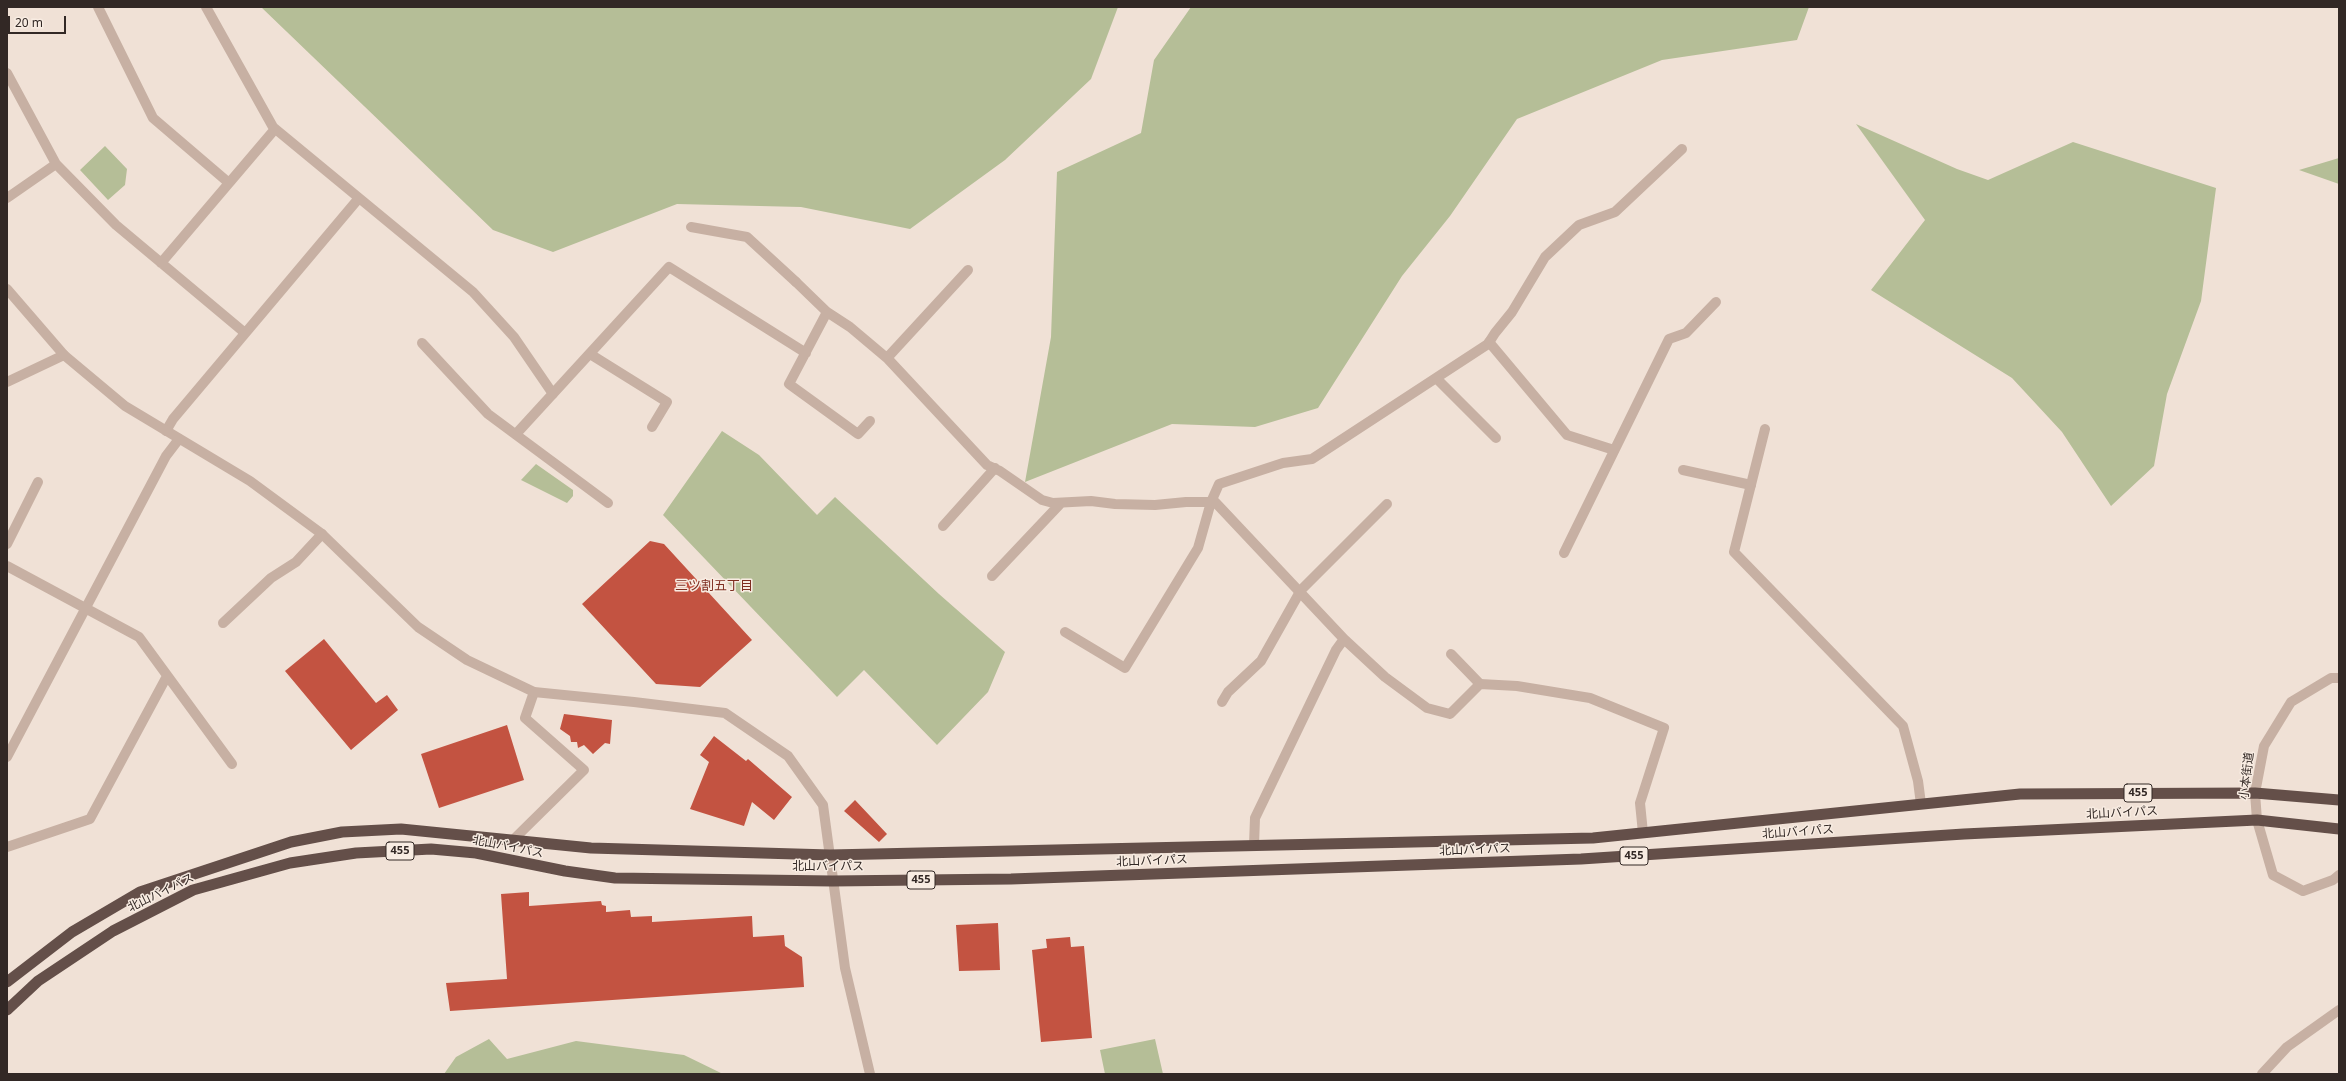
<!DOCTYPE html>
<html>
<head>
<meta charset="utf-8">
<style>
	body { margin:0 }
	#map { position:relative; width:2346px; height:1081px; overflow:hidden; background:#f0e1d6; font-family:"Noto Sans",sans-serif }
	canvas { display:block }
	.frame { position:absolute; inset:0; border:8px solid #322825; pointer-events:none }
	.scale { position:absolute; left:8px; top:16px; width:58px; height:18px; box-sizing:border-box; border:2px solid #322825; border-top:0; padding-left:5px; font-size:12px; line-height:14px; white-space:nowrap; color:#322825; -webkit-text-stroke:3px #f8ece2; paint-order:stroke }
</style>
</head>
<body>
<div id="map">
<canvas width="2346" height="1081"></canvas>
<div class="frame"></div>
<div class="scale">20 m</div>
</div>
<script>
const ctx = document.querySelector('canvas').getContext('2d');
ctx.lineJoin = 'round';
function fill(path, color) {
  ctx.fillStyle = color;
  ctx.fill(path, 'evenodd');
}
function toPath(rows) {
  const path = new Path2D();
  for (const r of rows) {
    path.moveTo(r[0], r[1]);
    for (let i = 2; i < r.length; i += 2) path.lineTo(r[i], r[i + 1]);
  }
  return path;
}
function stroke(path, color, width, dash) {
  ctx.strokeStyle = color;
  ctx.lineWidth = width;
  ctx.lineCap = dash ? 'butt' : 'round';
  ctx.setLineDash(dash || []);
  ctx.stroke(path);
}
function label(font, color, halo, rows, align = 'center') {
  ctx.font = font + ' "Noto Sans","Noto Sans JP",sans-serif';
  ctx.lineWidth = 3;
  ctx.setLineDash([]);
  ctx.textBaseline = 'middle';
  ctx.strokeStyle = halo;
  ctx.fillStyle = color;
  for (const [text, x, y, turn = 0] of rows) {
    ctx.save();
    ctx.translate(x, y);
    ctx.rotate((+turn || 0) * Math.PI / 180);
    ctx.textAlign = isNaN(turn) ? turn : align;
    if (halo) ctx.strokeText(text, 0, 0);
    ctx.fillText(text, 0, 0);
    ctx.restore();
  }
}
const green = toPath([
	[261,7,1118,7,1091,79,1005,160,910,229,801,207,677,204,553,252,493,230],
	[1191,7,1809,7,1797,40,1662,60,1517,119,1450,216,1402,276,1318,408,1255,427,1172,424,1025,482,1051,337,1057,172,1141,133,1154,60],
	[1856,124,1957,169,1988,180,2073,142,2216,188,2201,301,2167,394,2154,466,2111,506,2062,432,2012,378,1871,290,1925,220],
	[105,146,127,169,125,185,108,200,80,170],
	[2339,158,2339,184,2299,170],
	[722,431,759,455,817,515,835,497,939,594,1005,652,988,692,937,745,864,670,837,697,663,515],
	[536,464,573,490,573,496,567,503,521,480],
	[489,1039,507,1059,576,1041,684,1055,723,1074,444,1074,456,1057],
	[1155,1039,1163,1074,1105,1074,1100,1050]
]);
const building = toPath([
	[650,541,664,544,752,640,700,687,656,684,582,604],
	[324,639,376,703,387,695,398,710,351,750,285,671],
	[564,714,612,720,610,744,605,743,593,754,584,745,578,748,577,742,571,742,570,736,560,729],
	[507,725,524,780,439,808,421,754],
	[714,736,746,761,748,759,792,797,774,820,752,802,744,826,690,809,709,762,700,755],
	[855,800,887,834,879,842,844,811],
	[529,892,529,906,601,901,602,905,606,906,606,912,630,910,631,917,652,916,652,922,752,916,753,937,784,935,785,946,802,957,804,987,450,1011,446,983,507,979,501,894],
	[998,923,1000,970,959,971,956,925],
	[1070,937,1071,947,1084,946,1092,1038,1041,1042,1032,950,1047,948,1046,939]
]);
const service = toPath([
	[691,227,747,237,796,282],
	[1683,470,1751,485],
	[1211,502,1219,484,1283,463,1312,459,1488,344,1495,333,1512,312,1545,257,1579,225,1615,212,1682,149],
	[223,623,271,578,296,562,322,534],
	[1451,654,1480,684],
	[1222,702,1228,692,1261,661,1301,590]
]);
const minor = toPath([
	[98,7,153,118,229,183],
	[206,7,273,127,473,292,514,337,553,394],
	[7,73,56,164,116,225,245,333],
	[7,198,56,164],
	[161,263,275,129],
	[796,282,827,312,850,327,888,359,987,465,1000,471,1042,500,1053,503,1091,501,1115,504,1155,505,1186,502,1215,502,1344,639,1385,677,1427,708,1450,714,1480,684,1517,686,1590,698,1664,728,1640,803,1643,833],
	[827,312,789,384,858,434,870,421],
	[1489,342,1567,435,1614,450],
	[422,343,488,414,608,503],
	[590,354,667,402,652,427],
	[887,358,968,270],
	[1437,379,1496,438],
	[7,382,64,355],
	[1765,429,1734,552,1903,726,1918,781,1921,804],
	[166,431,173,419,359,198],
	[516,434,669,267,806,353],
	[943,526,995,468],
	[7,544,38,482],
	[1564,553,1669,339,1686,333,1716,302],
	[7,566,139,637,232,764],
	[992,576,1061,503],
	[1301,590,1387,504],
	[1065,632,1125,668,1198,548,1211,502],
	[7,757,166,456,179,439],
	[2257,820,2273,875,2303,891,2333,880,2339,875],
	[513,840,584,770,525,718,534,692],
	[1254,845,1255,818,1336,650,1344,639],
	[7,847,90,819,167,676],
	[2262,1074,2287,1047,2339,1010]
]);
const tertiary = toPath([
	[7,289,64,355,125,406,250,481,322,534,418,627,467,660,534,692,634,702,725,713,788,756,823,805,845,968,870,1074],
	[2257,820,2255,793,2264,746,2291,702,2331,678,2339,678]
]);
const trunk = toPath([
	[7,982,72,932,140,892,291,842,342,832,401,829,591,848,830,855,1593,838,2020,794,2255,793,2339,800],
	[7,1010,38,981,113,931,193,890,290,863,356,853,431,849,476,853,565,871,615,878,832,881,1011,879,1581,859,1964,834,2257,820,2339,829]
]);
const shields = [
	[2138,793,28],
	[400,851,28],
	[1634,856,28],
	[921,880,28]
];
const shieldNames = [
	["455",2138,793],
	["455",400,851],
	["455",1634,856],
	["455",921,880]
];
const streetNames = [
	["小本街道",2247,776,-83],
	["北山バイパス",2122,813,-3],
	["北山バイパス",1798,832,-4],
	["北山バイパス",508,847,11],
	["北山バイパス",1475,850,-2],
	["北山バイパス",1152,861,-2],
	["北山バイパス",828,867],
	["北山バイパス",161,893,-26]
];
const neighbourhoodNames = [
	["三ツ割五丁目",714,586]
];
fill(green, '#b5be97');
fill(building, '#c35341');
stroke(service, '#c7b0a3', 10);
stroke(minor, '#c7b0a3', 10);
stroke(tertiary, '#c7b0a3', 10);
stroke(trunk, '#644f49', 11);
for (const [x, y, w] of shields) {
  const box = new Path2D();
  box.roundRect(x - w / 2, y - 9, w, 18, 3);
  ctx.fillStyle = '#f8ece2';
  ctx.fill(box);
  stroke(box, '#322825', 1);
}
label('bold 11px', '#322825', null, shieldNames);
label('12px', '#322825', '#f8ece2', streetNames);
label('13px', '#7e2d20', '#f8ece2', neighbourhoodNames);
</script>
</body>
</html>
